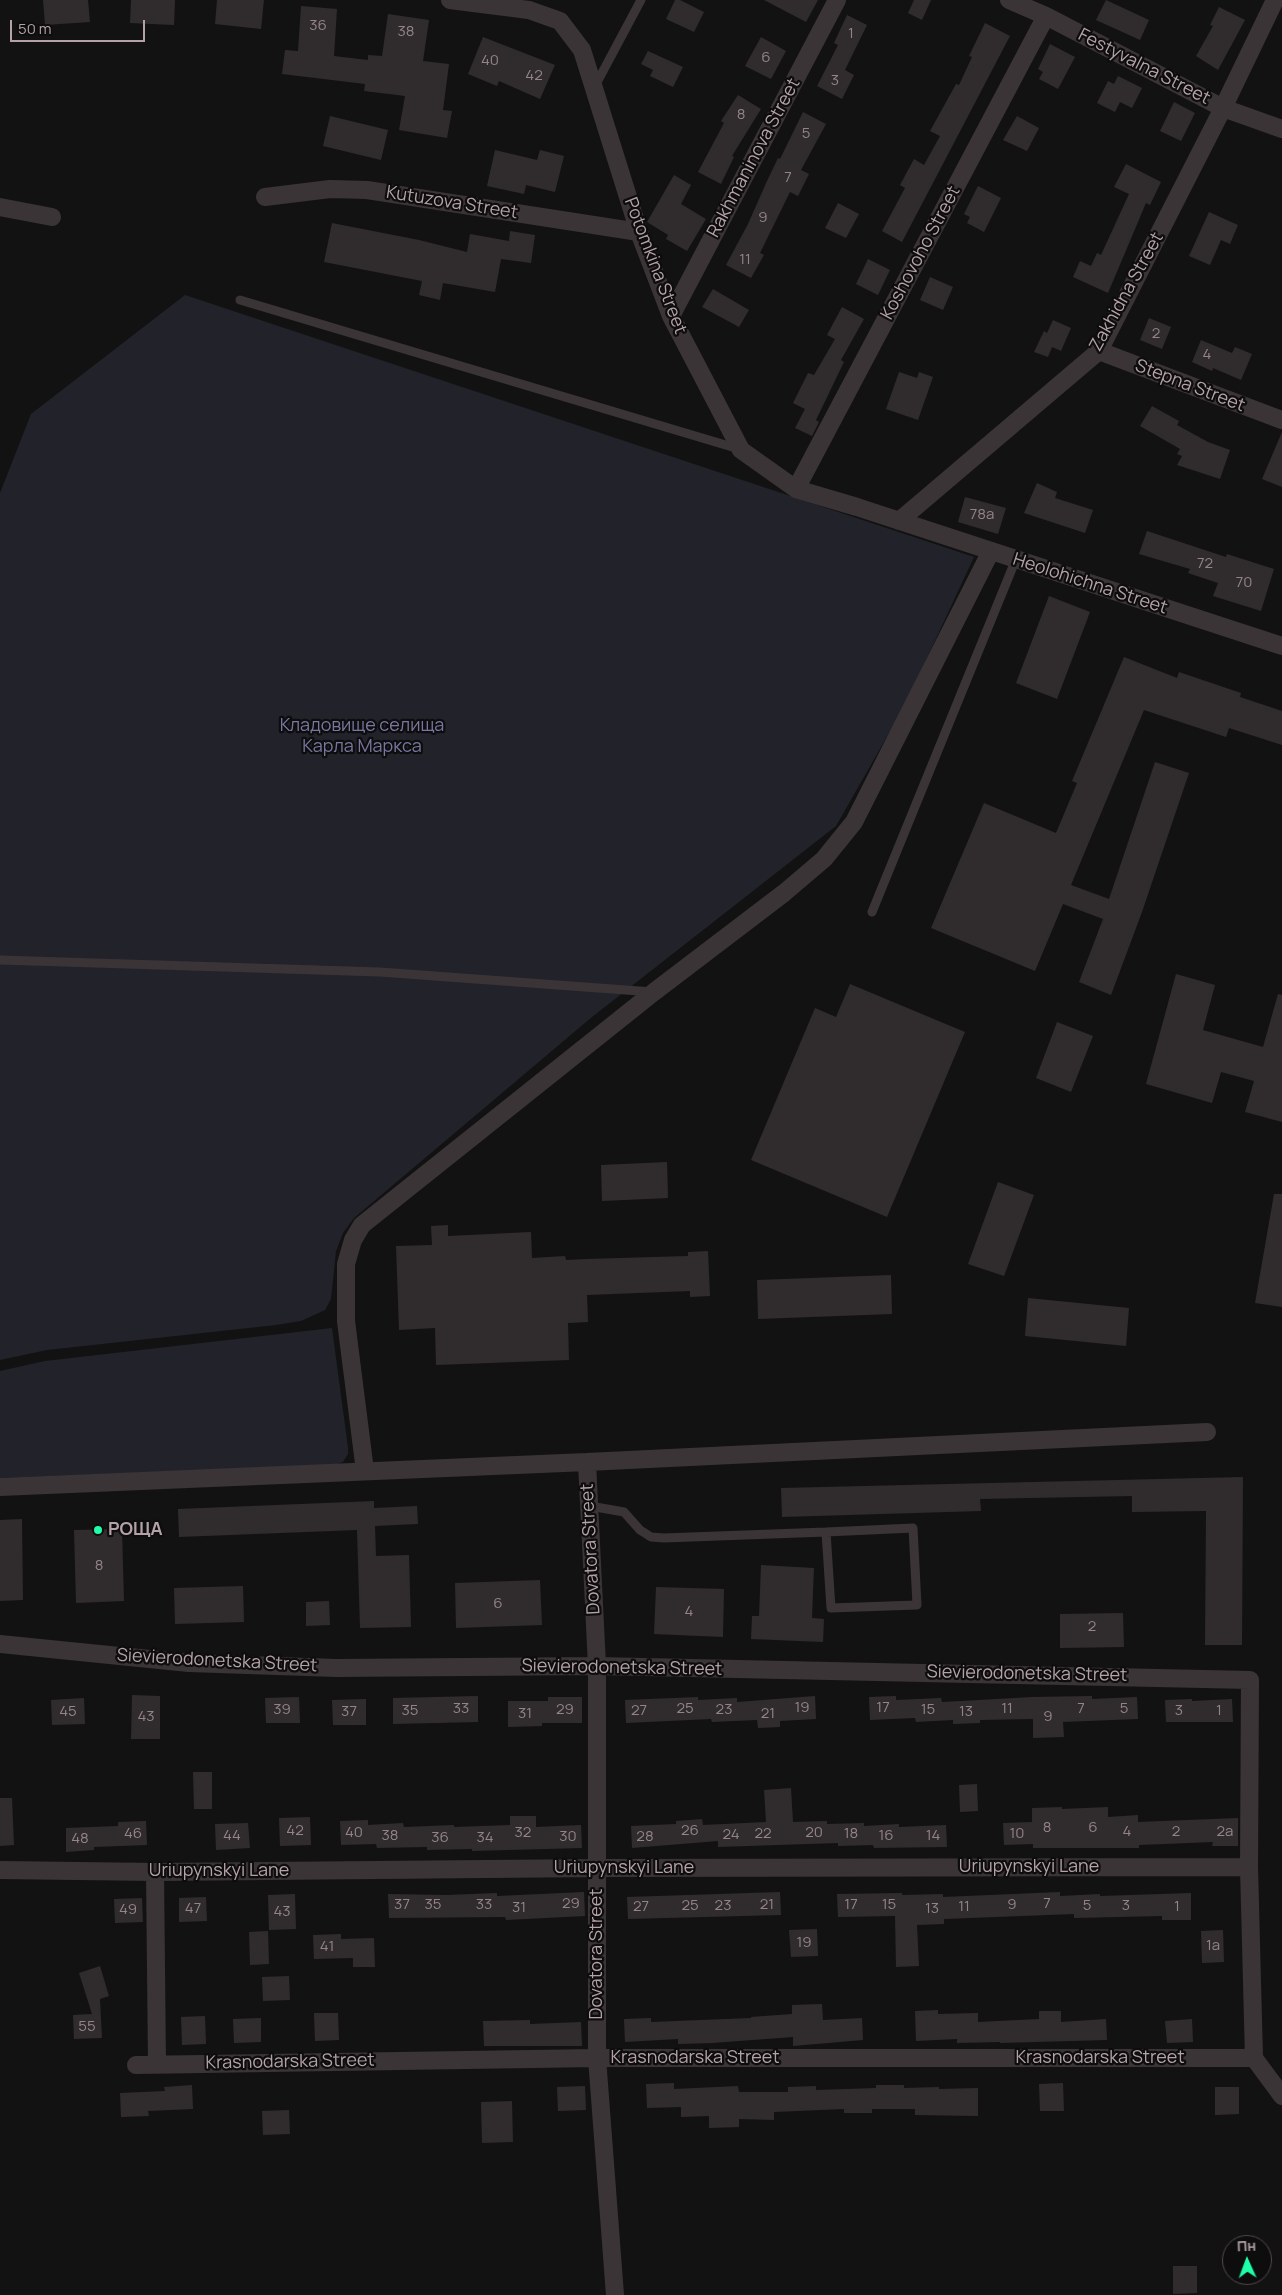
<!DOCTYPE html>
<html>
<head>
<meta charset="utf-8">
<style>
	body { margin:0 }
	#map { position:relative; width:1282px; height:2295px; overflow:hidden; background:#131212; font-family:Manrope,sans-serif }
	canvas { display:block }
	.north { position:absolute; left:1222px; top:2235px; width:50px; height:50px; box-sizing:border-box; background:#0e0d0d; border:1px solid #51494b; border-radius:50%; rotate:358deg; font-size:14px; font-weight:700; line-height:20px; text-align:center; color:#b5a2a9 }
	.north::after { content:''; display:block; margin:auto; width:18px; height:22px; background:#1effa7; clip-path:polygon(50% 0,100% 100%,50% 72%,0 100%) }
	.scale { position:absolute; left:10px; top:20px; width:135px; height:22px; box-sizing:border-box; border:2px solid #b5a2a9; border-top:0; padding-left:6px; font-size:15px; line-height:18px; white-space:nowrap; color:#b5a2a9; -webkit-text-stroke:4px #0e0d0d; paint-order:stroke }
</style>
</head>
<body>
<div id="map">
<canvas width="1282" height="2295"></canvas>
<div class="north">Пн</div>
<div class="scale">50 m</div>
</div>
<script>
const ctx = document.querySelector('canvas').getContext('2d');
ctx.lineJoin = 'round';
function fill(path, color) {
  ctx.fillStyle = color;
  ctx.fill(path, 'evenodd');
}
function toPath(rows) {
  const path = new Path2D();
  for (const r of rows) {
    path.moveTo(r[0], r[1]);
    for (let i = 2; i < r.length; i += 2) path.lineTo(r[i], r[i + 1]);
  }
  return path;
}
function stroke(path, color, width, dash) {
  ctx.strokeStyle = color;
  ctx.lineWidth = width;
  ctx.lineCap = dash ? 'butt' : 'round';
  ctx.setLineDash(dash || []);
  ctx.stroke(path);
}
function label(font, color, halo, rows, align = 'center') {
  ctx.font = font + ' Manrope,sans-serif';
  ctx.lineWidth = 4.5;
  ctx.setLineDash([]);
  ctx.textBaseline = 'middle';
  ctx.strokeStyle = halo;
  ctx.fillStyle = color;
  for (const [text, x, y, turn = 0] of rows) {
    ctx.save();
    ctx.translate(x, y);
    ctx.rotate((+turn || 0) * Math.PI / 180);
    ctx.textAlign = isNaN(turn) ? turn : align;
    if (halo) ctx.strokeText(text, 0, 0);
    ctx.fillText(text, 0, 0);
    ctx.restore();
  }
}
const green = toPath([
	[185,295,974,557,905,705,836,826,592,1017,354,1218,343,1233,336,1251,331,1299,325,1310,301,1321,276,1325,47,1350,0,1360,0,493,31,414],
	[332,1328,348,1448,348,1454,343,1462,335,1465,0,1478,0,1371,45,1361]
]);
const building = toPath([
	[43,0,88,0,90,22,45,25],
	[131,0,175,0,174,25,130,23],
	[217,0,264,0,261,29,215,24],
	[675,0,680,0,704,12,694,32,666,19],
	[764,0,818,0,806,22],
	[914,0,931,0,922,20,908,13],
	[1106,0,1149,20,1140,40,1096,20],
	[301,6,337,9,334,56,368,60,368,55,382,56,388,14,429,20,423,61,449,64,443,110,452,111,447,138,399,130,405,96,364,91,365,84,282,74,285,50,298,51],
	[1219,7,1245,20,1218,70,1196,56,1213,26,1210,25],
	[847,15,867,25,845,70,854,75,842,99,817,86,838,45,834,43],
	[985,23,1010,36,902,242,882,231,905,188,900,185,914,159,924,165,940,136,930,131,956,84,959,85,972,57,969,56],
	[483,37,555,65,540,99,499,81,497,86,468,74],
	[761,37,786,51,771,79,745,66],
	[1050,44,1075,57,1058,89,1039,79,1043,72,1038,69],
	[648,51,683,67,673,87,650,76,653,70,641,64],
	[1118,76,1142,88,1132,108,1120,102,1115,112,1097,103,1108,81,1114,84],
	[738,95,761,109,732,156,734,157,721,184,698,172,724,123,721,121],
	[1174,102,1195,113,1181,141,1160,131],
	[803,112,826,124,801,170,809,174,798,196,790,192,760,253,764,255,751,278,726,265,748,224,767,181,778,158,780,159],
	[330,116,388,130,381,160,323,146],
	[1017,116,1039,128,1027,151,1003,140],
	[495,150,537,160,540,150,564,156,555,192,526,185,524,194,487,186],
	[1126,164,1161,182,1150,205,1146,203,1108,293,1073,277,1080,261,1091,266,1097,253,1101,255,1129,194,1114,187],
	[674,175,691,185,681,204,706,219,687,251,666,239,668,235,647,222],
	[978,186,1001,198,984,232,967,223,970,217,964,214],
	[838,203,859,214,846,238,825,228],
	[1209,212,1238,225,1230,244,1221,240,1210,265,1189,256],
	[332,223,419,240,467,252,470,234,509,241,510,231,535,235,531,263,501,259,495,292,443,283,440,300,419,295,422,281,324,262],
	[868,259,890,270,878,295,856,284],
	[930,277,953,287,943,310,920,300],
	[713,289,749,310,739,327,702,307],
	[842,307,864,319,841,360,844,362,816,420,819,422,812,436,795,428,805,409,793,403,808,373,814,375,835,339,827,335],
	[1149,318,1171,327,1162,349,1140,340],
	[1053,320,1071,328,1061,351,1052,347,1048,357,1034,352,1044,331,1047,333],
	[1201,340,1232,353,1235,347,1252,354,1241,380,1213,368,1212,371,1192,362],
	[899,372,917,378,919,372,933,377,918,420,886,409],
	[1152,406,1179,421,1177,425,1208,442,1230,450,1220,479,1177,465,1182,456,1177,454,1180,449,1140,426],
	[1282,432,1282,487,1262,479],
	[1037,483,1057,492,1055,498,1093,510,1085,533,1024,513],
	[965,497,1006,508,998,534,958,522],
	[1147,531,1226,557,1227,554,1274,569,1261,611,1213,596,1218,583,1188,573,1190,569,1139,554],
	[1049,596,1090,612,1057,699,1016,683],
	[1124,657,1177,678,1179,672,1241,693,1240,697,1282,711,1282,745,1229,728,1226,737,1144,710,1071,885,1109,899,1155,762,1189,773,1142,912,1111,995,1079,982,1103,919,1063,904,1035,971,931,928,984,803,1056,833,1077,783,1072,781],
	[1176,974,1215,985,1203,1030,1263,1047,1278,994,1282,995,1282,1122,1245,1112,1254,1081,1221,1072,1212,1103,1146,1084],
	[850,984,965,1032,887,1217,751,1160,815,1008,836,1017],
	[1057,1022,1093,1036,1071,1092,1036,1078],
	[667,1162,668,1198,602,1201,601,1165],
	[998,1182,1034,1195,1004,1276,968,1264],
	[1274,1194,1282,1194,1282,1307,1255,1303],
	[448,1225,448,1236,531,1232,532,1258,565,1256,566,1260,586,1259,688,1256,688,1252,708,1251,710,1296,690,1297,690,1291,587,1295,588,1322,568,1323,569,1360,436,1365,435,1328,399,1330,396,1246,432,1245,431,1226],
	[891,1275,892,1314,758,1319,757,1280],
	[1028,1298,1129,1308,1126,1346,1025,1336],
	[1243,1477,1242,1645,1205,1645,1206,1511,1132,1512,1132,1496,980,1499,981,1511,782,1517,781,1488],
	[374,1501,374,1508,417,1506,418,1524,375,1526,376,1556,409,1555,411,1627,360,1628,357,1530,179,1537,178,1509],
	[22,1519,23,1600,0,1601,0,1520],
	[122,1529,124,1601,76,1603,74,1530],
	[761,1565,814,1568,812,1618,824,1619,823,1642,751,1639,752,1616,759,1616],
	[540,1580,542,1625,456,1628,455,1583],
	[243,1586,244,1622,175,1624,174,1588],
	[656,1587,724,1589,723,1637,654,1634],
	[329,1601,330,1625,306,1626,306,1602],
	[1123,1613,1124,1647,1060,1648,1060,1614],
	[132,1695,160,1696,160,1739,131,1739],
	[478,1696,478,1722,393,1724,393,1698],
	[815,1696,816,1719,780,1721,780,1727,758,1728,757,1720,712,1722,711,1719,626,1723,625,1700,698,1697,698,1700,737,1698,737,1702],
	[896,1696,896,1700,941,1698,942,1702,1033,1697,1092,1696,1092,1699,1137,1697,1138,1719,1063,1722,1064,1737,1033,1738,1033,1719,980,1720,980,1723,953,1724,953,1720,916,1722,915,1718,870,1720,869,1697],
	[299,1697,300,1723,266,1723,265,1698],
	[548,1697,582,1697,582,1723,542,1723,542,1726,508,1727,508,1701,548,1701],
	[84,1698,85,1724,52,1725,51,1700],
	[366,1699,366,1725,333,1725,332,1700],
	[1192,1699,1192,1701,1232,1699,1233,1722,1166,1722,1165,1700],
	[193,1772,212,1772,212,1809,194,1809],
	[977,1784,978,1811,960,1812,959,1785],
	[791,1788,793,1822,827,1821,827,1824,864,1823,864,1826,899,1824,899,1827,946,1825,947,1847,874,1848,873,1845,838,1846,838,1843,718,1847,718,1841,632,1848,631,1826,676,1824,676,1821,702,1819,703,1825,766,1822,764,1790],
	[0,1798,12,1798,14,1845,0,1846],
	[1062,1807,1062,1809,1108,1807,1108,1817,1138,1815,1138,1822,1238,1818,1238,1846,1212,1846,1213,1842,1139,1845,1139,1848,1033,1848,1033,1844,1004,1845,1003,1823,1032,1822,1032,1808],
	[510,1816,536,1816,536,1827,581,1825,582,1848,472,1851,472,1849,427,1850,427,1847,377,1848,376,1844,341,1845,340,1821,368,1820,368,1825,403,1823,404,1827,454,1825,454,1827,510,1825],
	[310,1817,311,1845,280,1846,279,1818],
	[146,1821,147,1845,94,1847,94,1850,66,1852,66,1828,118,1826,118,1822],
	[248,1823,250,1848,216,1850,215,1824],
	[584,1892,585,1916,506,1920,505,1917,389,1918,388,1894,447,1895,497,1893,497,1896],
	[780,1892,781,1915,628,1919,627,1897],
	[1060,1892,1060,1896,1100,1894,1100,1896,1191,1893,1191,1920,1162,1920,1162,1916,1074,1918,1074,1914,944,1919,944,1924,917,1925,919,1966,896,1967,895,1916,838,1917,837,1894,902,1893,902,1895,943,1894,943,1897],
	[295,1894,296,1929,269,1930,268,1895],
	[206,1897,207,1921,179,1922,179,1898],
	[142,1898,143,1922,115,1923,114,1899],
	[817,1929,818,1956,791,1957,789,1930],
	[1223,1930,1224,1962,1202,1963,1201,1931],
	[268,1931,269,1964,250,1965,249,1932],
	[341,1934,341,1939,374,1938,375,1967,353,1967,353,1958,314,1959,313,1935],
	[100,1966,109,1996,100,1999,102,2038,74,2039,73,2015,92,2014,79,1973],
	[289,1976,290,2000,263,2001,262,1977],
	[822,2004,823,2020,862,2018,863,2040,793,2046,793,2037,712,2043,678,2044,678,2039,625,2042,624,2019,651,2018,651,2022,751,2018,751,2017,792,2014,792,2005],
	[938,2010,938,2014,978,2013,978,2022,1039,2019,1039,2011,1061,2011,1061,2022,1106,2019,1107,2040,1000,2043,1000,2042,957,2043,957,2039,916,2041,915,2011],
	[314,2013,338,2013,339,2040,315,2041],
	[205,2016,206,2044,182,2045,181,2017],
	[261,2018,261,2042,234,2043,233,2019],
	[1192,2019,1193,2042,1167,2043,1165,2021],
	[530,2020,530,2024,581,2022,582,2046,484,2046,483,2021],
	[674,2083,674,2089,738,2086,739,2092,788,2092,788,2087,816,2086,816,2090,876,2088,876,2085,904,2085,904,2088,939,2087,939,2089,978,2088,978,2116,915,2115,915,2109,872,2109,872,2113,844,2113,844,2109,774,2112,774,2120,739,2119,739,2127,709,2128,709,2116,681,2117,681,2107,647,2108,646,2084],
	[1063,2083,1064,2111,1040,2111,1039,2084],
	[192,2085,193,2109,148,2111,149,2116,121,2117,120,2093,165,2091,164,2087],
	[585,2086,586,2110,558,2111,557,2087],
	[1215,2087,1239,2087,1239,2114,1215,2115],
	[512,2101,513,2142,482,2143,481,2102],
	[289,2110,290,2134,263,2135,262,2111],
	[1173,2266,1197,2266,1197,2293,1173,2294]
]);
const service = toPath([
	[594,88,641,0],
	[240,300,739,449],
	[872,912,1016,559],
	[0,960,380,972,653,992],
	[590,1506,624,1512,640,1530,651,1537,664,1538,826,1532,913,1528,917,1605,831,1608,826,1532]
]);
const minor = toPath([
	[450,0,529,10,560,21,582,50,639,232,671,316,741,450,796,489,857,507,1282,646],
	[1009,0,1046,16,1223,108,1282,129],
	[265,197,330,189,367,190,639,232],
	[0,207,52,217],
	[671,316,837,0],
	[1099,351,1282,420],
	[796,489,1046,16],
	[899,521,1099,351,1223,108,1275,0],
	[587,1462,597,1666,597,2058,615,2295],
	[365,1471,346,1321,346,1264,353,1240,362,1225,654,992,784,893,824,859,854,822,991,551],
	[0,1487,587,1462,1207,1432],
	[0,1644,189,1663,336,1668,597,1666,1250,1680,1249,1867,1254,2058,1282,2096],
	[0,1870,155,1872,597,1868,1249,1867],
	[155,1872,157,2064],
	[136,2065,597,2058,1254,2058]
]);
const markers = [
	[98,1530,5,"#1effa7"]
];
const numberNames = [
	["36",318,26],
	["38",406,32],
	["1",851,34],
	["6",766,58],
	["40",490,61],
	["42",534,76],
	["3",835,81],
	["8",741,115],
	["5",806,134],
	["7",788,178],
	["9",763,218],
	["11",745,260],
	["2",1156,334],
	["4",1207,355],
	["78а",982,515],
	["72",1205,564],
	["70",1244,583],
	["8",99,1566],
	["6",498,1604],
	["4",689,1612],
	["2",1092,1627],
	["19",802,1708],
	["17",883,1708],
	["33",461,1709],
	["25",685,1709],
	["11",1007,1709],
	["7",1081,1709],
	["5",1124,1709],
	["39",282,1710],
	["29",565,1710],
	["23",724,1710],
	["15",928,1710],
	["35",410,1711],
	["27",639,1711],
	["3",1179,1711],
	["1",1219,1711],
	["45",68,1712],
	["37",349,1712],
	["13",966,1712],
	["31",525,1714],
	["21",768,1714],
	["43",146,1717],
	["9",1048,1717],
	["8",1047,1828],
	["6",1093,1828],
	["42",295,1831],
	["26",690,1831],
	["4",1127,1832],
	["2",1176,1832],
	["2а",1225,1832],
	["40",354,1833],
	["32",523,1833],
	["20",814,1833],
	["46",133,1834],
	["22",763,1834],
	["18",851,1834],
	["10",1017,1834],
	["24",731,1835],
	["44",232,1836],
	["38",390,1836],
	["16",886,1836],
	["14",933,1836],
	["30",568,1837],
	["28",645,1837],
	["36",440,1838],
	["34",485,1838],
	["48",80,1839],
	["29",571,1904],
	["7",1047,1904],
	["37",402,1905],
	["35",433,1905],
	["33",484,1905],
	["21",767,1905],
	["17",851,1905],
	["15",889,1905],
	["9",1012,1905],
	["25",690,1906],
	["23",723,1906],
	["5",1087,1906],
	["3",1126,1906],
	["27",641,1907],
	["11",964,1907],
	["1",1177,1907],
	["31",519,1908],
	["47",193,1909],
	["13",932,1909],
	["49",128,1910],
	["43",282,1912],
	["19",804,1943],
	["1а",1213,1946],
	["41",327,1947],
	["55",87,2027]
];
const streetNames = [
	["Festyvalna Street",1144,67,27],
	["Rakhmaninova Street",754,158,-62],
	["Kutuzova Street",452,203,9],
	["Koshovoho Street",921,253,-62],
	["Potomkina Street",655,266,69],
	["Zakhidna Street",1127,292,-61],
	["Stepna Street",1190,386,21],
	["Heolohichna Street",1090,584,18],
	["Dovatora Street",591,1549,-93],
	["Sievierodonetska Street",217,1661,3],
	["Sievierodonetska Street",622,1668,1],
	["Sievierodonetska Street",1027,1674,1],
	["Uriupynskyi Lane",1029,1867],
	["Uriupynskyi Lane",624,1868],
	["Uriupynskyi Lane",219,1871],
	["Dovatora Street",597,1954,-90],
	["Krasnodarska Street",695,2058],
	["Krasnodarska Street",1100,2058],
	["Krasnodarska Street",290,2062,-1]
];
const parkNames = [
	["Кладовище селища",362,726],
	["Карла Маркса",362,747]
];
const poiNames = [
	["РОЩА",108,1530]
];
fill(green, '#22222b');
fill(building, '#302c2d');
stroke(service, '#3b3436', 9);
stroke(minor, '#3b3436', 18);
for (const [x, y, r, color] of markers) {
  const dot = new Path2D();
  dot.arc(x, y, r, 0, 2 * Math.PI);
  ctx.fillStyle = color;
  ctx.fill(dot);
  stroke(dot, '#0e0d0d', 2);
}
label('15px', '#94848a', null, numberNames);
label('18px', '#b5a2a9', '#0e0d0d', streetNames);
label('18px', '#7877a2', '#0e0d0d', parkNames);
label('bold 18px', '#b5a2a9', '#0e0d0d', poiNames, 'left');
</script>
</body>
</html>
